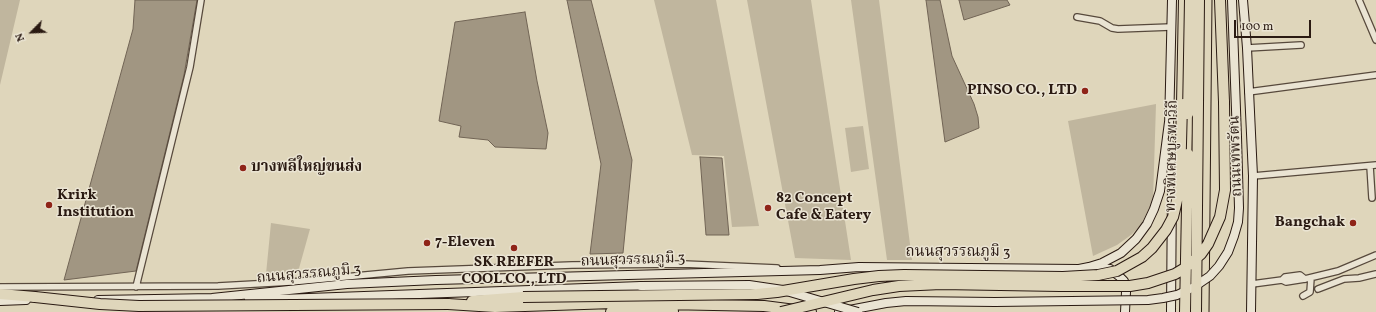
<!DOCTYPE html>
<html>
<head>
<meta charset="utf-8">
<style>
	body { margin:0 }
	#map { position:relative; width:1376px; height:312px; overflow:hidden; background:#dfd6bb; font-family:Vollkorn,serif }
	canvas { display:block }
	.north { position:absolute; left:12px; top:12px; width:40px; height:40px; -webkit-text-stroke:3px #eae4d3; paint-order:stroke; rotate:246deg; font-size:11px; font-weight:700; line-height:16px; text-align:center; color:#2a1a12 }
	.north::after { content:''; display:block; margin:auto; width:14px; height:18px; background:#2a1a12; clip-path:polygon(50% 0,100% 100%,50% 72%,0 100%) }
	.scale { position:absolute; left:1234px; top:20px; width:77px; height:18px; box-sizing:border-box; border:2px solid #2a1a12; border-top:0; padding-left:5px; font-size:12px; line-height:14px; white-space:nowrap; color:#2a1a12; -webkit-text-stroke:3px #eae4d3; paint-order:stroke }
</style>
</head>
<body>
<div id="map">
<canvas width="1376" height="312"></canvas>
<div class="north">N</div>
<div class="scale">100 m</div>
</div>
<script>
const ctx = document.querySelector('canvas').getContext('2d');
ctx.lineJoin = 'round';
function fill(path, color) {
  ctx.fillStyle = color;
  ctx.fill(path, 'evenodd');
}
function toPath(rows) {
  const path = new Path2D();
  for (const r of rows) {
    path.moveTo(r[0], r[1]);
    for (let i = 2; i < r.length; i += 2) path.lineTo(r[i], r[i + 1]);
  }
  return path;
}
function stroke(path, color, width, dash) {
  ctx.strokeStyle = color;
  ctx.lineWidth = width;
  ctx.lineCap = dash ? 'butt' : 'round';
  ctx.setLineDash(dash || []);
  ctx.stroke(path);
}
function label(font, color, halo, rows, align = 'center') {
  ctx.font = font + ' Vollkorn,"Noto Serif Thai",serif';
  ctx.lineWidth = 3;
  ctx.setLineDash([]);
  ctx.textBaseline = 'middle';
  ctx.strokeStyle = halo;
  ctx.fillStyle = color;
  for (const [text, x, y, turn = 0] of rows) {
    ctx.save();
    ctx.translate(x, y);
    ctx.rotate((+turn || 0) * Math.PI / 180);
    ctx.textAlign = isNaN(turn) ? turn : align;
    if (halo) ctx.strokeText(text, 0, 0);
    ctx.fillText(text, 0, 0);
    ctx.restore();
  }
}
const green = toPath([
	[0,0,20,0,0,85],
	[654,0,716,0,759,226,732,227,724,156,692,155],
	[747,0,811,0,851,260,795,258],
	[851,0,879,0,912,260,887,260],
	[1156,104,1153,200,1141,225,1131,235,1117,245,1093,256,1068,121],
	[863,126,869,169,851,172,845,128],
	[271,223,310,229,298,272,266,274]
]);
const water = toPath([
	[135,0,197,0,184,75,136,271,64,280,133,29,135,0],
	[567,0,591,0,632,160,623,253,590,254,601,164,567,0],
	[926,0,940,0,952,56,974,104,978,117,979,128,945,142,926,0],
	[959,0,1007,0,1010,5,964,20,959,0],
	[525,12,537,81,548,133,546,149,495,147,488,140,459,137,461,126,439,121,455,22,525,12],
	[700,157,722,158,729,235,706,235,700,157]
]);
const minor = toPath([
	[1359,0,1376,40],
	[1077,17,1100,21,1112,28,1118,29,1171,27],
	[1247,48,1301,45],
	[1248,92,1376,75],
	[1370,166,1372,198],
	[1253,176,1376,165],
	[1282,280,1285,277,1300,275,1305,279],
	[1252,284,1282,280,1286,282,1305,279,1338,271,1376,255],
	[0,287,218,286,291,282,408,271,572,265,684,264,777,268],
	[136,287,190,67,201,0],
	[1318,289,1344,279,1359,278,1376,274],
	[1303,296,1310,292,1311,278]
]);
const secondary = toPath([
	[1232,0,1237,137],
	[1243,0,1247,48,1253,176,1251,312],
	[1169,127,1172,0],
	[1170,145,1172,184,1171,312],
	[1091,267,1110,269,1119,276,1124,281,1126,292,1125,312],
	[249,299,281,299,641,286],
	[98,300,212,298,347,284,436,280,820,270,859,267,1079,269,1089,267,1102,263,1121,253,1136,239,1147,224,1154,209,1160,191,1169,122],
	[0,301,26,300],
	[839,312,886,303,906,301,995,302]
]);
const trunk = toPath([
	[1187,161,1188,107],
	[1204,312,1207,0]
]);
const motorway = toPath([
	[1220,0,1224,102],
	[1182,104,1184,0],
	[0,294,35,297],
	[472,301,523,297],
	[448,304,495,307,613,303,764,306,811,312],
	[611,312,673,311]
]);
const secondaryBridge = toPath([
	[641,286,749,285,783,290,858,312],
	[995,302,1148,300,1163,298,1177,295,1194,287,1210,276,1219,266,1228,252,1234,236,1238,222,1239,208,1237,137]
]);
const motorwayBridge = toPath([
	[1188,114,1190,0],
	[35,297,100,304,139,306,448,304],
	[523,297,757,294,777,292,854,279,879,276,904,275,1063,277,1098,275,1117,271,1142,257,1152,248,1166,230,1173,217,1178,196,1180,183,1182,104],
	[781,312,873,290,899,286,941,284,1060,286,1130,286,1148,283,1175,274,1185,268,1201,254,1208,244,1220,217,1225,190,1224,102],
	[1185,312,1188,154],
	[1196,312,1199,0]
]);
const markers = [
	[1085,91,4,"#8f2418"],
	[243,168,4,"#8f2418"],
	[49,205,4,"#8f2418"],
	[768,208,4,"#8f2418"],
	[1353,223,4,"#8f2418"],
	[427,243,4,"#8f2418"],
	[514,248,4,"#8f2418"]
];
const poiNames = [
	["PINSO CO., LTD",1077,91,"right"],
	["บางพลีใหญ่ขนส่ง",251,168],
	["Krirk",57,196],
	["Institution",57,213],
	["82 Concept",776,199],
	["Cafe & Eatery",776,216],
	["Bangchak",1345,223,"right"],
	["7-Eleven",435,243],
	["SK REEFER",514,263,"center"],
	["COOL CO., LTD",514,280,"center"]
];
const streetNames = [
	["ทางพิเศษบูรพาวิถี",1173,156,-89],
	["ถนนเทพรัตน",1237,156,-92],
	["ถนนสุวรรณภูมิ 3",958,253],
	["ถนนสุวรรณภูมิ 3",633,261,-2],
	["ถนนสุวรรณภูมิ 3",309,275,-5]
];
fill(green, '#c0b69e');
fill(water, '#a19682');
stroke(water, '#716455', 1);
stroke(minor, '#57493c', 8);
stroke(secondary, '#2a1a12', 10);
stroke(trunk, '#2a1a12', 11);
stroke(motorway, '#2a1a12', 12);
stroke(minor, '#eae4d3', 5.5);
stroke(secondary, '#eae4d3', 8);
stroke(trunk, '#dfd6bb', 9);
stroke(motorway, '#dfd6bb', 10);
stroke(secondaryBridge, '#2a1a12', 10, []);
stroke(motorwayBridge, '#2a1a12', 12, []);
stroke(secondaryBridge, '#eae4d3', 8);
stroke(motorwayBridge, '#dfd6bb', 10);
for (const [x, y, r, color] of markers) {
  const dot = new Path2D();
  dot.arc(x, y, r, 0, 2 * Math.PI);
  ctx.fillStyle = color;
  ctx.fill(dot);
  stroke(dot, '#eae4d3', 1.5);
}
label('bold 15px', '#2a1a12', '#eae4d3', poiNames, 'left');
label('15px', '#2a1a12', '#eae4d3', streetNames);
</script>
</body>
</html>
